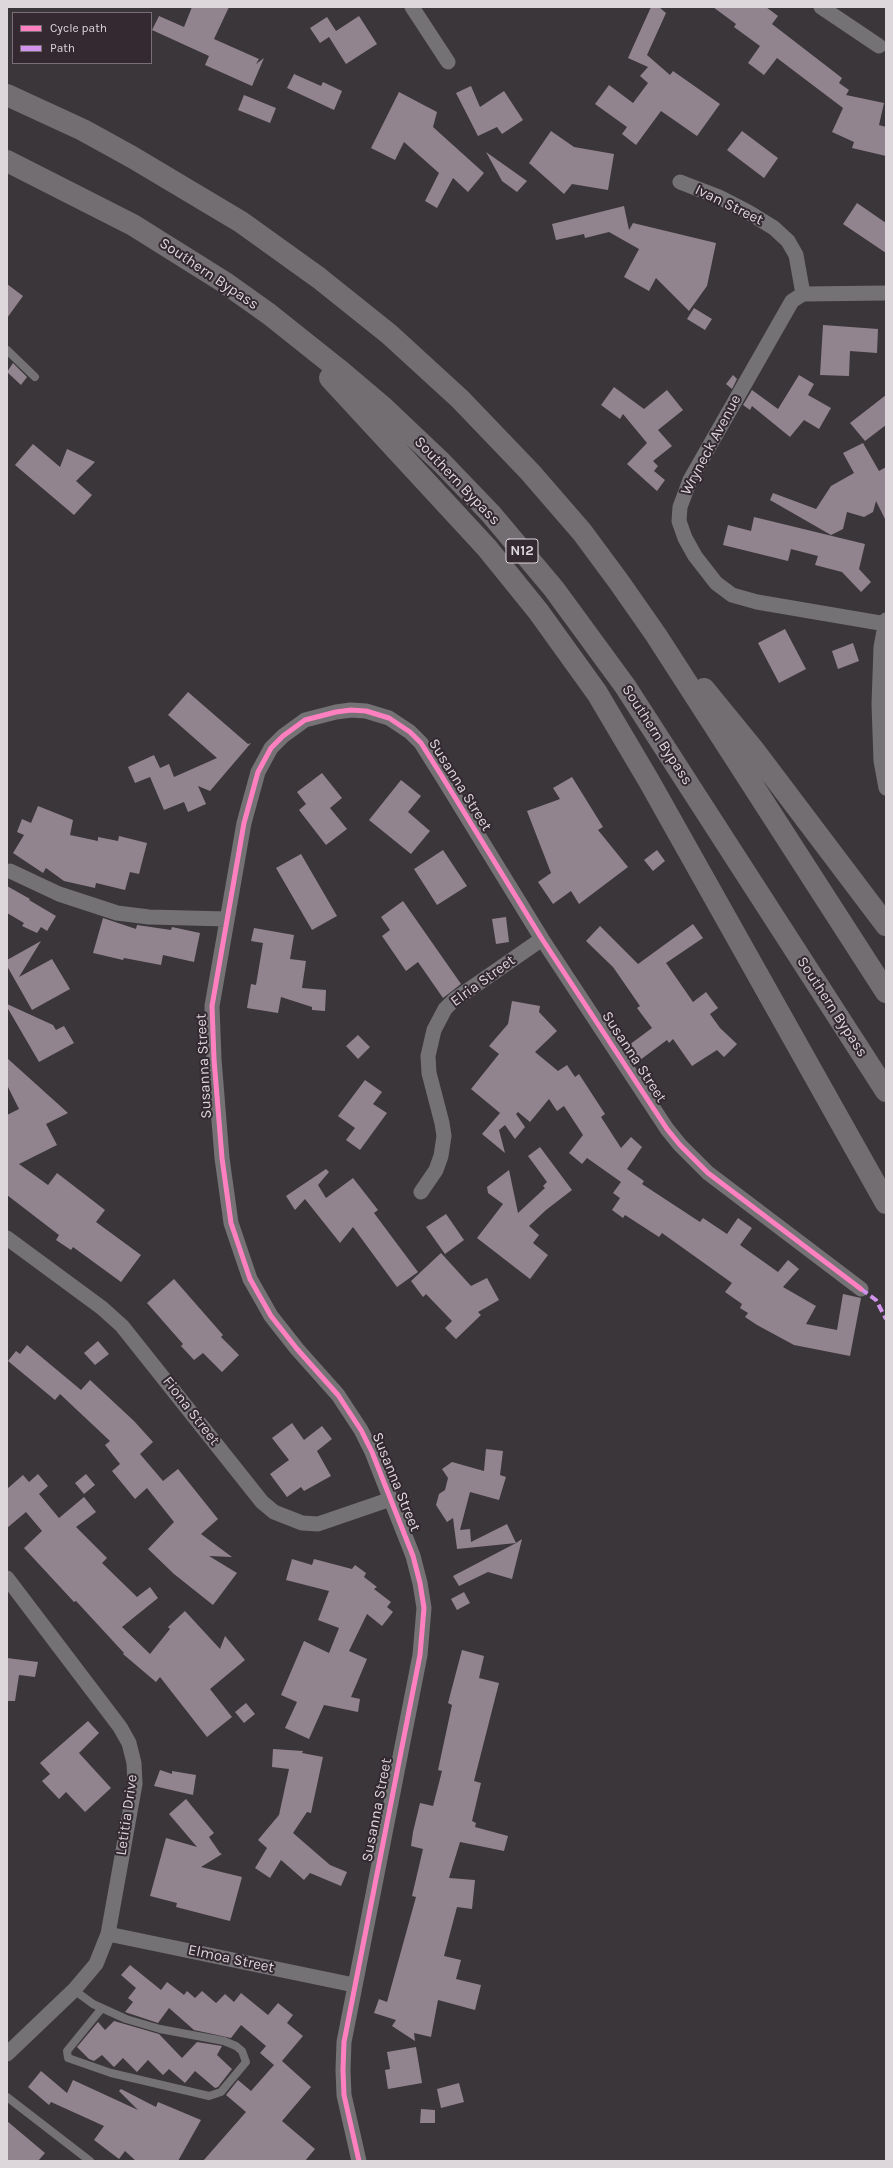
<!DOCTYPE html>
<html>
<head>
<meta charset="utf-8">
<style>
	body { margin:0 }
	#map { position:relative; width:893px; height:2168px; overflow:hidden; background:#3b363a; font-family:Karla,sans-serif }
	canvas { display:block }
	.frame { position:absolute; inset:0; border:8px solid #ddd6db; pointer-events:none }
	.legend { position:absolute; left:12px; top:12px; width:140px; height:52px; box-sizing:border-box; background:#342931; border:1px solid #786e75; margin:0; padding:5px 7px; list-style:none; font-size:12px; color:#ddd6db }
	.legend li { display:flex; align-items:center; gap:8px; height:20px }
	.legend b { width:20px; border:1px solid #786e75 }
</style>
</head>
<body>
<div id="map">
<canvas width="893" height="2168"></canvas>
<div class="frame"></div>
<ul class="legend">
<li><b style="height:5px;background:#ff80c0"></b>Cycle path</li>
<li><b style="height:5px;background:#d193ec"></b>Path</li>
</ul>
</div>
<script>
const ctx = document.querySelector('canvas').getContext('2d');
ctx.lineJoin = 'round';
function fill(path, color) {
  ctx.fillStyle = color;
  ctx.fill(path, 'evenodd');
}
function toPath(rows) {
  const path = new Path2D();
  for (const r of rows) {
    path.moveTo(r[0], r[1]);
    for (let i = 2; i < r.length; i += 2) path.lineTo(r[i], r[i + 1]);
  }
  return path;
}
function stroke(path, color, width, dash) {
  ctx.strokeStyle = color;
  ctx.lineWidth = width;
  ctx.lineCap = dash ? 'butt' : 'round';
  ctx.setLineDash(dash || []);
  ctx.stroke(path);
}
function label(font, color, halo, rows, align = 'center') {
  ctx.font = font + ' Karla,sans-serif';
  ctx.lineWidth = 4;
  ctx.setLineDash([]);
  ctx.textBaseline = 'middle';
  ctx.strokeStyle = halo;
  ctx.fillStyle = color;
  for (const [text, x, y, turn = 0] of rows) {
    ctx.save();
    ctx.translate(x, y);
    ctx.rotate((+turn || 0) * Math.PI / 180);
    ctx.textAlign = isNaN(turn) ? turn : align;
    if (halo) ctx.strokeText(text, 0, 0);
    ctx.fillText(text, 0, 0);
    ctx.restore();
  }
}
const building = toPath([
	[192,7,229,7,214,39,259,59,256,64,264,58,252,86,205,65,209,56,152,30,159,16,184,27],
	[651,7,659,7,666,13,647,55,670,75,673,71,720,104,697,136,661,111,636,145,622,134,627,127,595,104,609,85,633,103,648,83,640,76,648,67,628,58],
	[713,7,766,7,778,16,772,24,842,78,839,83,849,90,846,95,884,103,879,125,886,127,886,156,852,148,854,142,832,132,843,108,777,58,764,75,748,63,760,46,734,27,736,24],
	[359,16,377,44,346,64,329,37,320,43,310,28,327,17,336,31],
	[294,74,321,86,323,82,342,91,334,110,287,88],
	[471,86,480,107,504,91,523,120,502,134,497,127,478,136,456,93],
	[399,92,437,112,433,127,484,173,468,192,453,178,437,208,425,201,439,173,404,142,395,160,371,148],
	[244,95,276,108,270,123,238,110],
	[551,131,574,147,614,154,608,190,572,184,564,194,529,163],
	[742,131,778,158,764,178,727,150],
	[486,152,527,181,517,192,502,181],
	[857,203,886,223,886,253,843,224],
	[624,206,629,230,633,223,716,243,707,286,689,311,656,278,649,291,624,277,639,249,609,232,585,238,584,234,556,240,552,224],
	[7,284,23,296,7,318],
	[694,308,712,319,705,330,687,319],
	[823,325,878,329,877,353,850,351,849,376,820,375],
	[13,363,27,377,21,385,7,372],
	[733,375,737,379,732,389,726,384],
	[799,375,814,384,808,395,831,408,819,429,804,420,790,437,752,406,750,410,743,405,752,390,778,409],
	[614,387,644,409,667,390,683,410,658,430,672,446,653,461,658,466,654,471,665,480,657,491,627,464,647,443,623,414,620,419,601,405],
	[886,395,886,425,865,441,850,423],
	[863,443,879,471,886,467,886,521,876,501,873,512,864,517,847,512,843,529,831,535,770,500,773,493,816,509,831,486,854,473,843,453],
	[33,444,60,467,67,449,95,462,76,481,92,495,74,515,15,465],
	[754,517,865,544,859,569,871,582,861,592,842,572,815,565,818,556,791,549,788,561,723,545,728,525,751,531],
	[785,629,806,669,779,683,758,643],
	[853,643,859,661,838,669,832,651],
	[188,692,248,744,251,743,210,791,198,786,206,804,188,812,184,802,164,810,150,777,135,783,128,767,154,755,160,768,169,764,174,777,217,758,168,715],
	[322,773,342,798,330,808,347,829,326,845,299,810,306,804,297,792],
	[572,777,603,827,598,830,628,867,579,904,571,891,553,904,538,882,551,873,527,811,560,799,553,788],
	[401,780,421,796,408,812,430,831,411,854,369,820],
	[38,806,73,820,70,835,98,841,98,837,118,841,119,836,147,843,139,874,130,872,125,890,96,883,95,888,64,881,46,868,43,873,13,853,24,835,17,832,22,819,31,823],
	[443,850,467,886,437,905,414,869],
	[657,850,665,861,653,871,644,860],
	[301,854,337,916,312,930,276,868],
	[7,886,30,899,29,900,56,916,47,931,41,927,37,933,22,926,24,923,7,913],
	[403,901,461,984,443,998,418,962,406,971,382,936,390,930,381,917],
	[506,917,509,942,496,944,492,919],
	[103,918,136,929,137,925,171,930,172,927,200,933,194,962,163,955,161,965,124,958,123,960,93,953],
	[693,924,703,938,666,963,693,1002,706,992,718,1008,710,1014,720,1028,737,1044,724,1057,717,1050,692,1066,673,1039,669,1043,667,1040,636,1063,625,1048,652,1028,637,1008,640,1006,613,967,586,941,600,926,638,964],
	[254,928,294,935,290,959,306,961,302,988,326,990,325,1011,312,1010,312,1007,281,997,278,1013,247,1008,251,984,256,985,263,943,251,941],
	[41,941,19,977,52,959,70,989,32,1010,7,966,7,960],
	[512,1001,540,1006,539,1012,557,1031,535,1052,558,1071,567,1065,575,1077,579,1074,605,1114,601,1117,621,1148,631,1137,642,1147,627,1169,644,1181,642,1184,700,1222,703,1218,727,1234,738,1218,752,1228,740,1245,778,1272,788,1260,799,1269,783,1287,816,1306,806,1324,837,1330,843,1294,861,1298,850,1356,794,1345,757,1325,745,1317,748,1313,740,1308,742,1304,725,1292,732,1283,662,1233,659,1237,625,1215,623,1218,612,1210,620,1198,613,1193,621,1182,587,1158,582,1164,569,1153,583,1135,564,1106,557,1111,549,1099,530,1122,518,1112,516,1114,525,1127,515,1139,505,1125,499,1130,505,1153,482,1134,500,1113,471,1089,499,1054,489,1046,508,1024],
	[7,1004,53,1025,56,1030,64,1026,74,1043,39,1062,7,1007],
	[358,1035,370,1047,358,1059,346,1046],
	[7,1058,68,1113,46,1124,57,1145,19,1164,48,1185,57,1173,105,1210,96,1222,141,1255,121,1282,73,1247,71,1250,56,1240,59,1235,7,1195,7,1115,19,1109,7,1085],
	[365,1080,382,1092,373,1104,387,1113,360,1150,346,1140,355,1128,338,1116],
	[540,1147,572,1190,546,1210,529,1226,539,1235,533,1243,548,1255,530,1279,477,1238,503,1204,488,1193,487,1187,509,1170,518,1213,545,1188,543,1186,547,1182,528,1156],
	[326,1169,329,1172,318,1185,326,1198,353,1178,378,1210,374,1213,418,1272,397,1287,353,1227,340,1243,305,1199,295,1210,286,1196],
	[446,1214,464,1240,445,1254,426,1227],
	[441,1253,471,1286,487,1278,499,1300,478,1312,481,1315,456,1339,445,1328,452,1321,426,1294,423,1297,411,1281],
	[174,1279,223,1335,221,1337,239,1355,222,1372,203,1353,194,1360,181,1346,183,1344,147,1303],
	[98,1341,109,1354,95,1365,84,1353],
	[27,1345,81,1390,90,1380,134,1421,153,1442,140,1454,163,1481,178,1469,218,1519,201,1534,232,1557,209,1556,237,1573,213,1605,174,1574,148,1549,174,1522,147,1488,135,1499,112,1471,120,1464,105,1445,110,1441,60,1394,55,1400,8,1361,16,1351,20,1354],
	[292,1423,304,1440,322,1426,332,1439,317,1451,331,1476,304,1491,301,1487,287,1497,270,1474,289,1460,272,1438],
	[486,1449,503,1451,500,1475,506,1477,499,1500,470,1492,460,1530,470,1529,471,1542,507,1524,516,1543,522,1539,512,1579,488,1572,459,1586,453,1576,516,1543,457,1549,453,1518,447,1522,436,1505,439,1494,445,1490,448,1478,442,1469,452,1462,484,1471],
	[38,1474,48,1486,39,1494,59,1518,84,1497,96,1512,76,1527,107,1558,102,1563,137,1597,150,1587,158,1598,122,1627,150,1654,170,1629,168,1627,185,1611,220,1649,225,1636,245,1660,210,1689,232,1717,207,1737,160,1677,156,1682,123,1654,124,1653,76,1601,74,1602,24,1548,42,1531,26,1512,7,1528,7,1489,23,1475,29,1482],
	[86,1474,95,1485,84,1494,75,1483],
	[292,1559,312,1565,314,1559,352,1569,355,1565,366,1573,364,1577,377,1587,374,1589,391,1602,387,1607,393,1612,382,1626,367,1614,349,1651,367,1659,351,1697,360,1699,358,1712,324,1705,309,1739,285,1728,297,1702,281,1695,304,1641,329,1653,339,1628,318,1620,329,1591,286,1580],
	[464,1592,470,1603,457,1610,451,1599],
	[462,1650,484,1656,479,1678,499,1683,474,1781,481,1783,472,1821,476,1823,475,1827,508,1836,504,1851,460,1842,449,1878,475,1880,472,1909,457,1907,444,1956,461,1960,456,1979,481,1985,475,2010,438,2000,431,2037,414,2033,415,2041,392,2026,396,2020,374,2013,379,1999,387,2002,416,1897,412,1896,423,1849,411,1846,413,1832,420,1803,433,1806,442,1771,438,1770,452,1705,448,1703],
	[7,1658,38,1662,35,1677,19,1675,15,1701,7,1701],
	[246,1703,255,1714,244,1723,235,1712],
	[88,1721,99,1733,79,1753,111,1788,85,1812,66,1792,59,1799,42,1781,50,1774,40,1763],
	[273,1749,303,1751,302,1753,323,1757,311,1813,307,1812,293,1833,330,1865,347,1872,341,1886,310,1873,304,1880,281,1860,270,1878,255,1868,267,1848,258,1840,279,1815,289,1769,272,1767],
	[160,1770,172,1774,172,1771,196,1775,193,1795,154,1786],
	[186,1799,214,1833,209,1837,220,1853,222,1854,201,1867,242,1877,230,1921,176,1907,177,1903,150,1896,166,1838,197,1847,169,1814],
	[130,1965,161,1990,167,1982,184,1995,187,1991,195,1998,202,1991,216,2003,225,1994,234,2002,241,1993,268,2015,278,2003,293,2015,287,2023,303,2036,282,2061,311,2087,282,2121,315,2149,305,2161,203,2161,246,2112,226,2095,238,2080,251,2091,274,2065,260,2053,266,2046,241,2025,231,2038,194,2030,169,2008,158,2023,125,2012,133,2002,128,1998,136,1988,121,1975],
	[114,2021,159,2034,182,2058,197,2042,222,2046,217,2055,232,2069,218,2087,215,2088,195,2071,185,2083,169,2069,163,2075,148,2060,137,2072,123,2058,114,2067,102,2055,94,2061,89,2059,77,2047,98,2022,105,2030],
	[416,2047,422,2083,388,2089,385,2070,390,2069,387,2052],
	[41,2071,67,2093,73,2080,138,2110,119,2091,121,2089,156,2107,158,2102,201,2120,178,2161,136,2161,125,2151,119,2159,94,2140,104,2126,51,2102,49,2105,28,2087],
	[459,2083,464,2102,441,2108,437,2089],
	[421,2109,435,2110,435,2123,420,2123],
	[7,2121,45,2153,38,2161,7,2161]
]);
const service = toPath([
	[7,350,35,377],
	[74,1990,93,2004,126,2019,160,2029,224,2041,236,2046,242,2051,246,2062,221,2092,209,2096,111,2073,68,2058,67,2051,102,2008],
	[7,2097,90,2161]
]);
const minor = toPath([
	[412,7,448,62],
	[821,7,879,46],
	[680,182,719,197,748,212,774,228,788,241,796,255,803,294],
	[886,293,803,294,792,301,690,480,680,507,679,521,685,538,695,556,716,583,732,595,757,602,886,624],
	[886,620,881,647,879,704,881,761,886,788],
	[10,871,59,894,117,913,149,917,227,919],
	[421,1192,436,1170,441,1156,444,1136,442,1123,429,1073,428,1056,434,1030,445,1009,454,1000,542,939],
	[7,1238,102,1308,122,1326,262,1502,274,1512,302,1523,318,1524,391,1499],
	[7,1578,120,1727,129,1743,134,1763,135,1784,108,1934,96,1964,74,1990,7,2054],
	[108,1934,354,1985],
	[359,2161,344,2095,343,2070,344,2042,420,1655,424,1608,420,1583,413,1556,372,1452,361,1430,338,1395,297,1349,271,1316,250,1279,231,1223,222,1158,214,1059,212,1006,244,823,258,772,271,748,283,736,305,720,336,712,351,710,366,711,389,718,410,732,421,743,443,778,542,939,667,1129,680,1145,708,1173,861,1289]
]);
const motorway = toPath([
	[7,95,83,130,132,157,241,222,319,278,389,334,460,399,530,472,582,532,619,582,656,635,886,992],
	[7,161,133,225,224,282,269,314,338,369,384,408,442,463,491,514,554,589,625,686,886,1091],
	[330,378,487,548,538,611,597,693,649,781,886,1203],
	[704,689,753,749,886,925]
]);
const quiet = toPath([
	[861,1289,876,1300,886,1319]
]);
const cycleway = toPath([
	[359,2161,344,2095,343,2070,344,2042,420,1655,424,1608,420,1583,413,1556,372,1452,361,1430,338,1395,297,1349,271,1316,250,1279,231,1223,222,1158,214,1059,212,1006,244,823,258,772,271,748,283,736,305,720,336,712,351,710,366,711,389,718,410,732,421,743,443,778,542,939,667,1129,680,1145,708,1173,861,1289]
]);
const shields = [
	[522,551,32]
];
const shieldNames = [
	["N12",522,551]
];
const streetNames = [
	["Ivan Street",729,205,26],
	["Southern Bypass",209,274,34],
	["Wryneck Avenue",711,445,-62],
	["Southern Bypass",457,481,46],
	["Southern Bypass",657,735,57],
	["Susanna Street",460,785,58],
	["Elria Street",483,981,-36],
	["Southern Bypass",832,1007,57],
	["Susanna Street",634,1057,57],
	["Susanna Street",204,1066,-93],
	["Fiona Street",191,1411,52],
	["Susanna Street",396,1482,68],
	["Susanna Street",377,1810,-79],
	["Letitia Drive",127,1815,-82],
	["Elmoa Street",231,1959,12]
];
fill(building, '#92848f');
stroke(service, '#747274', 8);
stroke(minor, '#747274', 15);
stroke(motorway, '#726e71', 22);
stroke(quiet, '#d193ec', 4, [8, 4]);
stroke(cycleway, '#ff80c0', 5);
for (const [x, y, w] of shields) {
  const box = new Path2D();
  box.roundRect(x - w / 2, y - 12, w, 24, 3);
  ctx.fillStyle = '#342931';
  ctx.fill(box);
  stroke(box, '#ddd6db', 1);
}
label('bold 14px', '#ddd6db', null, shieldNames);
label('15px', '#ddd6db', '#342931', streetNames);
</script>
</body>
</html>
